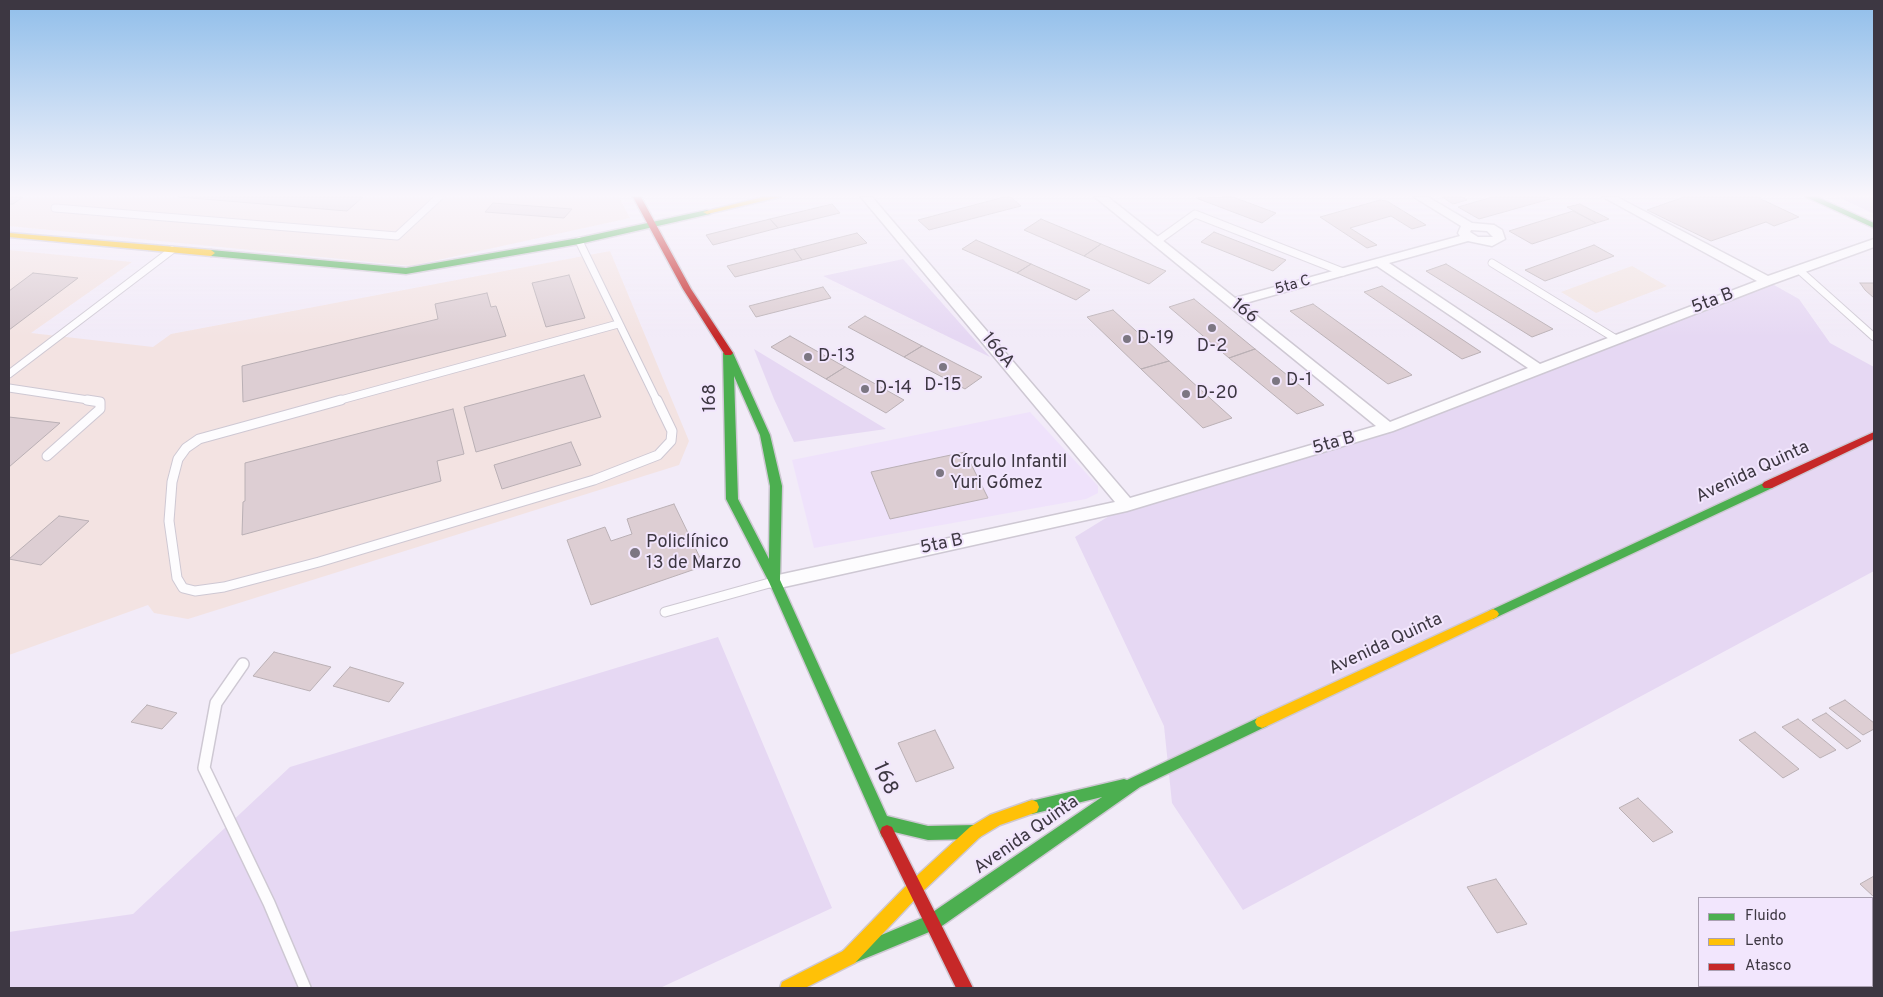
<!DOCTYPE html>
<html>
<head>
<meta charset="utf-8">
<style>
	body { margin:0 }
	#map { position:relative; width:1883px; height:997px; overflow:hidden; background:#f2ebf8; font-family:Overpass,sans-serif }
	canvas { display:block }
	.frame { position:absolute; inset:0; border:10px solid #3d3742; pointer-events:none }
	.legend { position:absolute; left:1698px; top:897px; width:175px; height:90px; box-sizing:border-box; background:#f2e6fd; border:1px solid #aaa0b2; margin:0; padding:6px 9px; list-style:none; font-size:15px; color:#3d3742 }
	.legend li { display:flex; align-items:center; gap:10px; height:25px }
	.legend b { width:25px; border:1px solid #aaa0b2 }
</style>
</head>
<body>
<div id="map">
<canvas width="1883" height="997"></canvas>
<div class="frame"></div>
<ul class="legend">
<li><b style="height:6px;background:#4caf50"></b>Fluido</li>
<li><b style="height:6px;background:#ffc107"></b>Lento</li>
<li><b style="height:6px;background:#c62828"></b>Atasco</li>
</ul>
</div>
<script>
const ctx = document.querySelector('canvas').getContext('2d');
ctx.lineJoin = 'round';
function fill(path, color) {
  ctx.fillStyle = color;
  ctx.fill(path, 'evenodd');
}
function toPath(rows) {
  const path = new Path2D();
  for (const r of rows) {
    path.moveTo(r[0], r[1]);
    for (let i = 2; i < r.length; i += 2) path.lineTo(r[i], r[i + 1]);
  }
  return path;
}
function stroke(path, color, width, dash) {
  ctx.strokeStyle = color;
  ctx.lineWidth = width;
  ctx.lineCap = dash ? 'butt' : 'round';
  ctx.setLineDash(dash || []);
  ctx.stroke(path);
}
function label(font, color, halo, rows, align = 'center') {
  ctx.font = font + ' Overpass,sans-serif';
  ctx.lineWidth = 4;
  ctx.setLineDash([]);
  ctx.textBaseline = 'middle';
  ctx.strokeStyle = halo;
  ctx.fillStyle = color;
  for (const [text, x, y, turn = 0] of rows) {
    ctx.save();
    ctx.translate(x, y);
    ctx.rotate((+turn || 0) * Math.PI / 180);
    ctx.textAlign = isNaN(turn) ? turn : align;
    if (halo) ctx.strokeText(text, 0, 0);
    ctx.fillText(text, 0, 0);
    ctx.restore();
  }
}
const commercial = toPath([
	[1632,266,1667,286,1596,313,1561,292]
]);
const industrial = toPath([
	[9,197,619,197,630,218,411,266,9,226],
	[9,250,132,262,31,333,153,347,171,334,610,251,689,441,679,465,188,619,154,613,148,605,9,655]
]);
const built = toPath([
	[1030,412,1098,486,1098,493,1086,499,814,548,792,460]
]);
const green = toPath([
	[1838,197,1874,197,1874,214],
	[903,259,990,357,823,276],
	[1767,281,1799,299,1830,343,1874,367,1874,571,1243,910,1172,803,1164,726,1075,537,1127,505,1388,428],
	[754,349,886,429,794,442,774,399],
	[718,637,832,908,660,988,9,988,9,932,133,914,290,767]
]);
const building = toPath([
	[9,197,23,197,13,204,9,204,9,197],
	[179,197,363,197,347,211,179,197],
	[1004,197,1011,197,1021,206,929,230,918,220,1004,197],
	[1233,197,1276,213,1262,223,1196,198,1233,197],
	[1442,197,1463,197,1467,200,1453,204,1442,197],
	[1492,197,1548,197,1550,199,1479,219,1458,207,1492,197],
	[1761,197,1759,198,1799,217,1774,226,1766,222,1711,241,1647,210,1684,197,1761,197],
	[1380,200,1387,201,1426,225,1412,229,1391,216,1350,228,1377,245,1367,248,1320,217,1380,200],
	[493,203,572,209,564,218,485,212,493,203],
	[832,204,840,213,778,228,770,219,832,204],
	[1580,204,1609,219,1596,223,1567,207,1580,204],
	[1573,211,1596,223,1532,244,1509,231,1573,211],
	[770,219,778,228,713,245,706,235,770,219],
	[1041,219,1101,244,1084,256,1024,230,1041,219],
	[1214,232,1286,260,1273,271,1201,242,1214,232],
	[857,233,867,243,802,260,794,249,857,233],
	[976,240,1031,264,1017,273,962,249,976,240],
	[1101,244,1166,271,1149,284,1084,256,1101,244],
	[1594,245,1614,256,1545,281,1525,270,1594,245],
	[794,249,802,260,735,277,727,266,794,249],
	[1031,264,1090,290,1076,300,1017,273,1031,264],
	[1446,264,1553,329,1532,337,1426,271,1446,264],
	[33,273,78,278,9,330,9,291,33,273],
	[569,275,585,318,546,327,532,283,569,275],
	[1860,283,1874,283,1874,298,1865,290,1860,283],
	[1382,286,1481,352,1462,359,1364,292,1382,286],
	[823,287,831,298,756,317,749,306,823,287],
	[487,293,491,307,496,306,506,336,243,402,242,366,438,319,435,304,487,293],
	[1194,299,1255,349,1229,358,1169,307,1194,299],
	[1313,304,1412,375,1388,384,1290,311,1313,304],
	[1113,310,1169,361,1141,369,1087,317,1113,310],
	[865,316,922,346,904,357,848,327,865,316],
	[790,336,845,367,826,379,771,347,790,336],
	[922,346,982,377,965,389,904,357,922,346],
	[1255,349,1324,405,1297,414,1229,358,1255,349],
	[1169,361,1232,418,1203,428,1141,369,1169,361],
	[845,367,904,400,886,413,826,379,845,367],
	[584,375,601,417,476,452,464,407,584,375],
	[453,409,464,454,437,461,441,481,242,535,243,502,245,501,245,463,453,409],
	[9,417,60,423,9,467,9,417],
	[571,442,581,465,502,489,494,465,571,442],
	[965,452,988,498,890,519,871,472,965,452],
	[674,504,704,566,591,605,567,540,605,527,611,541,632,534,627,519,674,504],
	[59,516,89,521,41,565,9,559,59,516],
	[274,652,331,667,310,691,253,676,274,652],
	[350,667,404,683,389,702,333,686,350,667],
	[1845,700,1874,723,1874,729,1863,735,1829,708,1845,700],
	[147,705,177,713,162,729,131,722,147,705],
	[1826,713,1861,741,1847,749,1812,720,1826,713],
	[1798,719,1836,750,1820,758,1782,727,1798,719],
	[935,730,954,768,916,782,898,743,935,730],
	[1755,732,1799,769,1783,778,1739,740,1755,732],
	[1638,798,1673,832,1653,842,1619,808,1638,798],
	[1874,876,1874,897,1860,884,1874,876],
	[1496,879,1527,924,1497,933,1467,887,1496,879],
	[1740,986,1765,986,1767,988,1742,988,1740,986]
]);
const laneFar2 = toPath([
	[55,208,397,236,439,197],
	[579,241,657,401],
	[1156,242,1195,214,1343,272],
	[1492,263,1616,339],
	[1799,270,1874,337],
	[9,374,172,250],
	[9,388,95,401],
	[337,401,618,324]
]);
const laneFar1 = toPath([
	[341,400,199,439,186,448,178,459,172,482,169,521,177,578,183,588,195,591,224,587,319,562,594,480,658,455,671,441,672,431,657,400],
	[47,456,100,409,100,402,87,400],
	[665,612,773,582]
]);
const lane = toPath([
	[243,664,216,703,204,768,269,903,305,988]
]);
const street = toPath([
	[861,197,872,197,1130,498,1376,426,1095,197,1108,197,1235,298,1460,236,1458,233,1461,226,1414,197,1428,197,1472,223,1494,225,1502,230,1505,239,1492,246,1468,241,1389,263,1540,364,1757,281,1603,197,1617,197,1768,276,1874,239,1874,247,1772,284,1393,431,1127,511,775,589,769,587,766,582,769,577,1115,502,861,197],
	[1471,230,1487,231,1493,237,1478,237,1470,232,1471,230],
	[1377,266,1528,368,1390,422,1242,304,1377,266]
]);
const fast = toPath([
	[1806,197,1817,197,1874,223,1874,228,1806,197],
	[707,210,711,212,710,214,579,244,406,274,211,256,207,253,211,250,406,268,579,238,707,210],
	[728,350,733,353,770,435,782,486,780,580,887,816,928,826,975,825,980,827,982,832,980,837,975,839,928,840,894,832,892,837,887,839,882,837,769,582,726,499,723,353,728,350],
	[734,376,760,435,770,486,769,559,738,499,734,376],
	[1768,481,1772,482,1774,485,1772,488,1497,617,1493,619,1489,617,1487,614,1489,611,1768,481],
	[1262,716,1267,718,1269,722,1267,726,1140,787,939,928,849,965,843,963,841,957,843,951,927,916,1102,797,1032,814,1027,812,1025,807,1027,802,1124,779,1127,780,1262,716]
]);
const slow = toPath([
	[763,197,780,197,707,214,703,212,763,197],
	[9,233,211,250,215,253,211,256,9,237,9,233],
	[1493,609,1497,611,1499,614,1497,617,1267,726,1262,728,1257,726,1255,722,1257,718,1493,609],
	[1032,800,1037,802,1039,807,1037,812,1000,825,980,837,921,893,855,963,805,988,780,988,782,982,843,951,909,883,970,827,990,815,1032,800]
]);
const jam = toPath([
	[633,197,641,197,691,289,733,353,731,355,725,355,683,289,633,197],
	[1874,432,1874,439,1772,488,1764,488,1762,485,1764,482,1874,432],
	[887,825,892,827,973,988,956,988,880,832,882,827,887,825]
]);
const markers = [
	[1212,328,5,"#7c7682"],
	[1127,339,5,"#7c7682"],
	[808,357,5,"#7c7682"],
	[943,367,5,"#7c7682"],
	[1276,381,5,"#7c7682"],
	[865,389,5,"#7c7682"],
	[1186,394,5,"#7c7682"],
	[940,473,5,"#7c7682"],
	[635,553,6,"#7c7682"]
];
const farStreetnames = [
	["5ta C",1293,286,-16]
];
const streetNames = [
	["5ta B",1713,302,-21],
	["166",1244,312,39],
	["166A",997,351,50],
	["168",711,398,-90],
	["5ta B",1334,444,-16],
	["Avenida Quinta",1753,473,-25],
	["5ta B",942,545,-12],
	["Avenida Quinta",1386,645,-25],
	["Avenida Quinta",1027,836,-35]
];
const poiNames = [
	["D-19",1137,339],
	["D-2",1212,347,"center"],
	["D-13",818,357],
	["D-1",1286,381],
	["D-15",943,386,"center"],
	["D-14",875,389],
	["D-20",1196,394],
	["Círculo Infantil",950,463],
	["Yuri Gómez",950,484],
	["Policlínico",646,543],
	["13 de Marzo",646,564]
];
const nearStreetnames = [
	["168",884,779,66]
];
fill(commercial, '#f2e4e1');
fill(industrial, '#f3e3e2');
fill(built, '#efe2fb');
fill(green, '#e6d8f3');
fill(building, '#ddced3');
stroke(building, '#bab0b5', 1);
stroke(laneFar2, '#cec8d3', 9);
stroke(laneFar1, '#cec8d3', 11);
stroke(lane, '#cec8d3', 14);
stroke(street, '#cec8d3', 3);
stroke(fast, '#cec8d3', 3);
stroke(slow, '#cec8d3', 3);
stroke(jam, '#cec8d3', 3);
stroke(laneFar2, '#fdfcfe', 7);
stroke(laneFar1, '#fdfcfe', 9);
stroke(lane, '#fdfcfe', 11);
fill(street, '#fdfcfe');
fill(fast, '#4caf50');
fill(slow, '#ffc107');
fill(jam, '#c62828');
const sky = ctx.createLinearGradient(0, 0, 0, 337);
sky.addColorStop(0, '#90beea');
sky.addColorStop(0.58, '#f9f6fc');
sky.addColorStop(1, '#f9f6fc00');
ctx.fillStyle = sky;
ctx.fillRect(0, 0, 1883, 337);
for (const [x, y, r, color] of markers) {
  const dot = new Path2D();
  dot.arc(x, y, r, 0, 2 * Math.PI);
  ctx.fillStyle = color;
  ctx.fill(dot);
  stroke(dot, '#f2e6fd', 2);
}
label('15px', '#3d3742', '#f2e6fd', farStreetnames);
label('18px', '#3d3742', '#f2e6fd', streetNames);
label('18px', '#3d3742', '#f2e6fd', poiNames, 'left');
label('21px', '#3d3742', '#f2e6fd', nearStreetnames);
</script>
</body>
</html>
